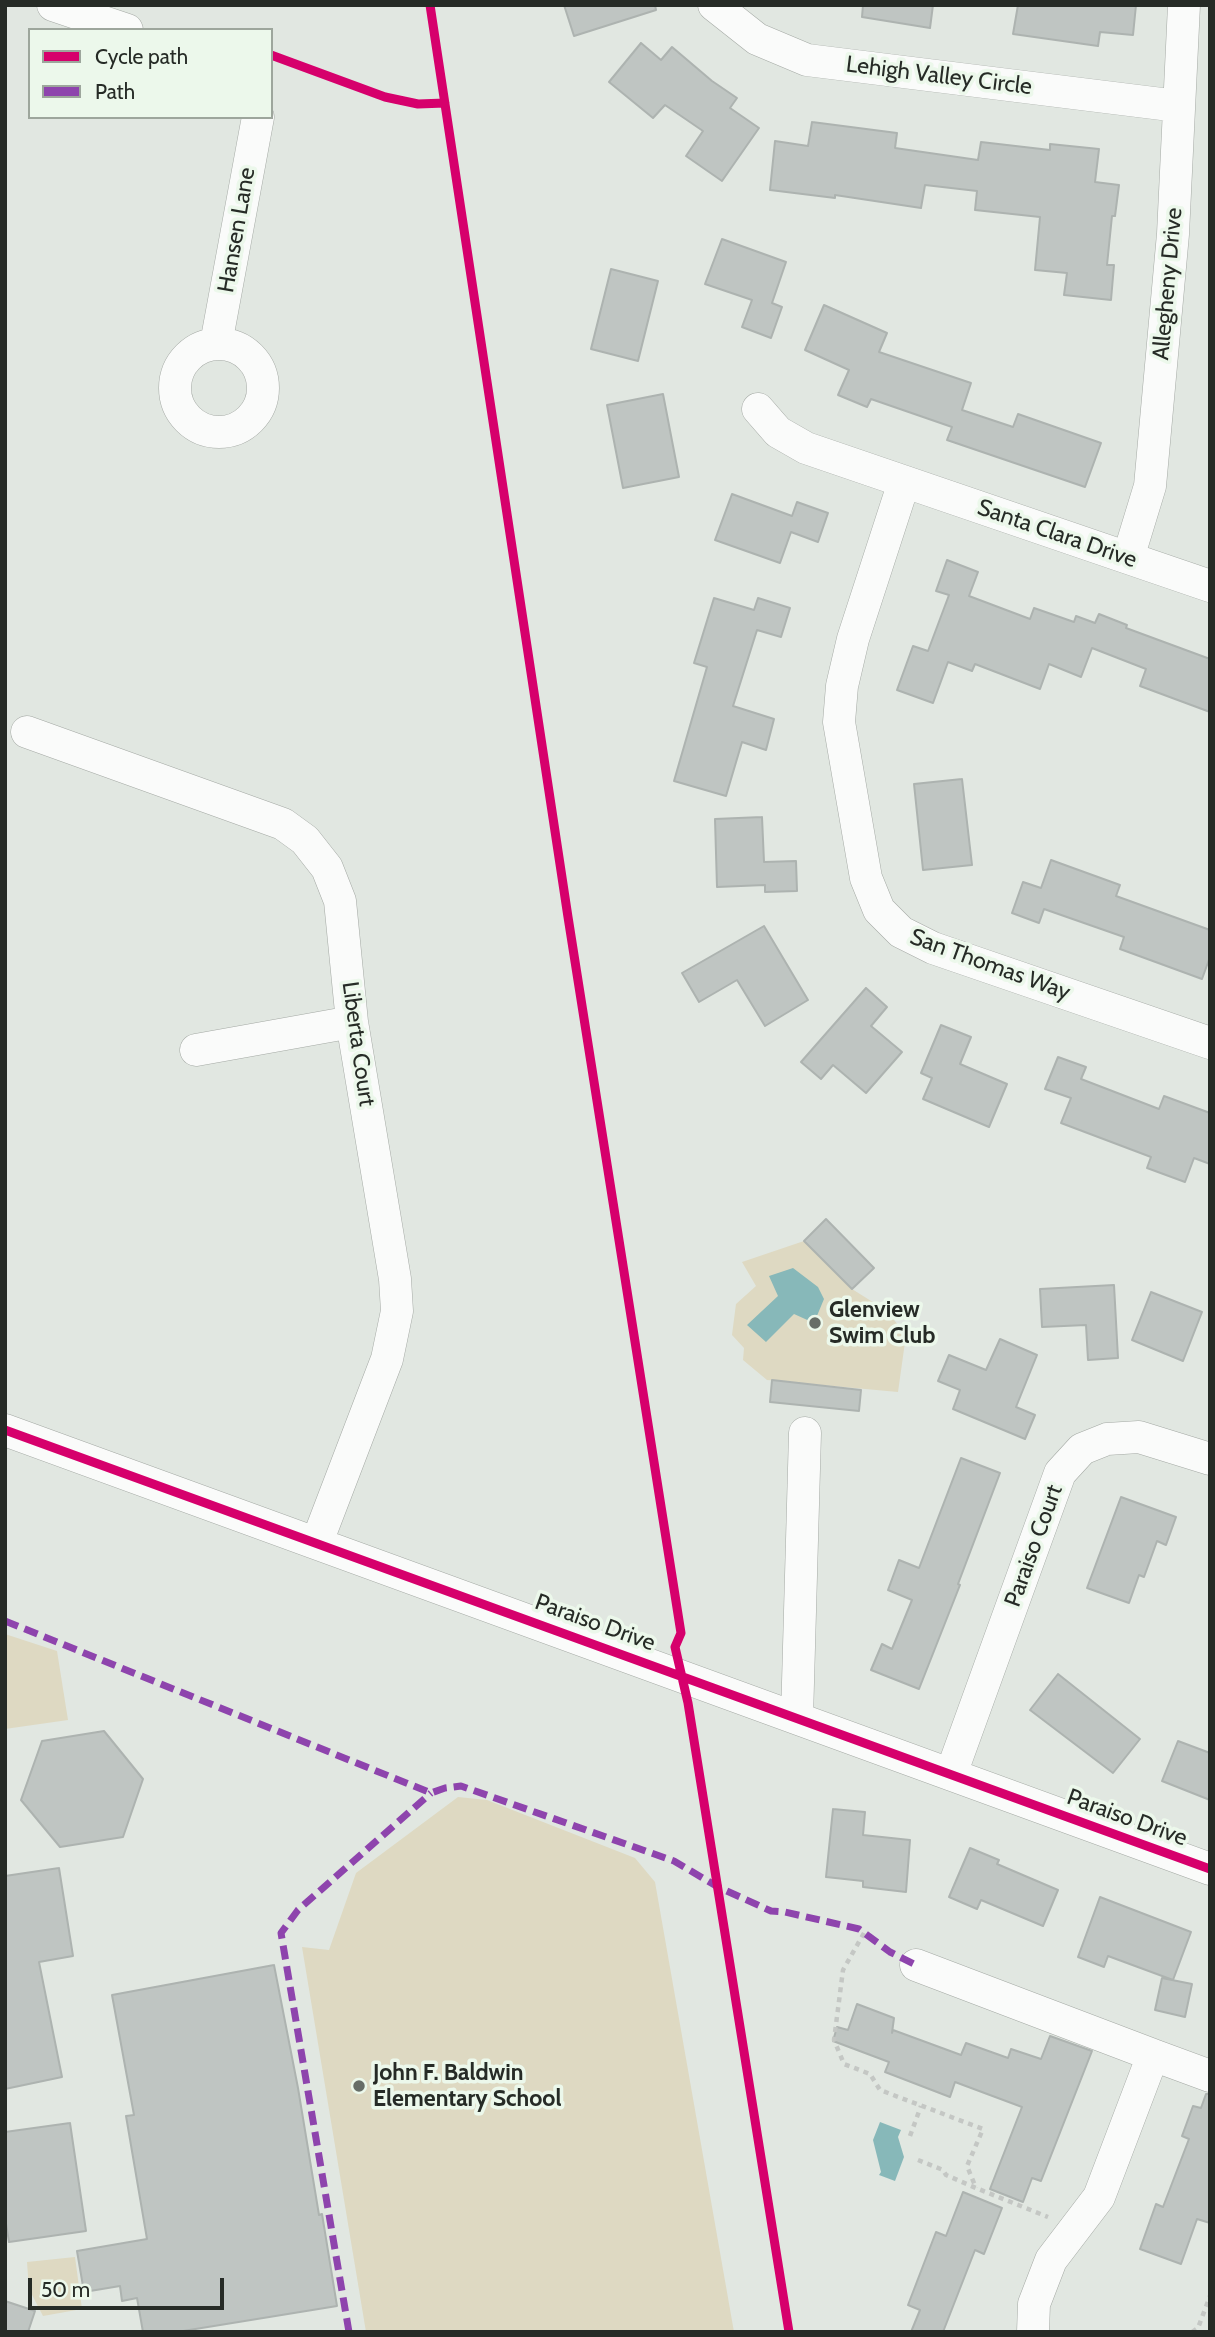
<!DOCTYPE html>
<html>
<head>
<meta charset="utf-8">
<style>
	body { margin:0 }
	#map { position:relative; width:1215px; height:2337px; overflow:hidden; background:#e1e7e1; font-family:Cabin,sans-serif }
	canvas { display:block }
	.frame { position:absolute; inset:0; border:7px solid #262b26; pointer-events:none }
	.legend { position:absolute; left:28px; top:28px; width:245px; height:91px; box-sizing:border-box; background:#ecf8eb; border:2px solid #9da69c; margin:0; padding:9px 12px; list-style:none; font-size:21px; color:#262b26 }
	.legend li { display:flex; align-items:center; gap:14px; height:35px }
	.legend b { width:35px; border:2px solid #9da69c }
	.scale { position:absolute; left:28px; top:2278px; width:196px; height:32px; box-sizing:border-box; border:4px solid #262b26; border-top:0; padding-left:9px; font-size:21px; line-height:24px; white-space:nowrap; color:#262b26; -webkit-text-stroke:5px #ecf8eb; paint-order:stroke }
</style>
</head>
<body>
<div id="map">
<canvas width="1215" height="2337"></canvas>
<div class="frame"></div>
<ul class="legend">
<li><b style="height:9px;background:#d6006c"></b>Cycle path</li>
<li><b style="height:9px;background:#8e44ad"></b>Path</li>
</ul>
<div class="scale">50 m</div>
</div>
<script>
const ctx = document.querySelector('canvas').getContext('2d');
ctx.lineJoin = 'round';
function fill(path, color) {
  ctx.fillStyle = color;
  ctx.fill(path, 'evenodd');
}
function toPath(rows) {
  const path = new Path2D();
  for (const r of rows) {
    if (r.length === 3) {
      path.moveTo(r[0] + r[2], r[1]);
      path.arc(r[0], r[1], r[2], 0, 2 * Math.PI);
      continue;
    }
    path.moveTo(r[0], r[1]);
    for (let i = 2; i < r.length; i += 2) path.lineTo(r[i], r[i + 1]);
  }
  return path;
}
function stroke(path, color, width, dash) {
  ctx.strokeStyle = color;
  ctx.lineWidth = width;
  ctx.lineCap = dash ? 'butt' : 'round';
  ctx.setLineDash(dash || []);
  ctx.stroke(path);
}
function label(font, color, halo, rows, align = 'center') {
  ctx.font = font + ' Cabin,sans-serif';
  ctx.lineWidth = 7;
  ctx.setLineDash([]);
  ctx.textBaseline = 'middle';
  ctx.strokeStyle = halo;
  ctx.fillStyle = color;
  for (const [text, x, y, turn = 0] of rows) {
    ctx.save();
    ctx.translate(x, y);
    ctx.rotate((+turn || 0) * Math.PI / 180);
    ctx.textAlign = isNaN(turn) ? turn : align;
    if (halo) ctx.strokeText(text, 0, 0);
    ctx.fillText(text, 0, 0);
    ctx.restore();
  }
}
const green = toPath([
	[804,1241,852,1289,887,1311,906,1335,898,1392,767,1380,743,1360,744,1348,732,1335,736,1304,756,1286,742,1262],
	[5,1634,57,1651,68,1720,5,1729],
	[458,1797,487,1800,635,1858,655,1882,734,2332,366,2332,302,1947,329,1950,356,1873],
	[75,2257,82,2309,43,2316,29,2289,27,2262]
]);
const water = toPath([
	[793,1268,818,1287,824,1299,814,1323,794,1314,766,1342,747,1325,778,1296,769,1276],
	[880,2122,901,2130,898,2137,904,2157,895,2181,879,2175,881,2172,873,2140]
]);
const building = toPath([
	[564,5,655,5,656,10,574,36,564,5],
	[863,5,933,5,930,28,862,17,863,5],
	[1018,5,1136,5,1133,35,1100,32,1098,46,1013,34,1018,5],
	[641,43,661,60,672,47,712,81,737,98,730,108,759,128,722,181,686,156,703,131,665,105,653,118,609,82,641,43],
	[812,122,897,133,895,148,978,160,981,142,1050,150,1050,144,1099,149,1095,182,1119,185,1115,216,1112,216,1107,265,1114,265,1111,300,1064,295,1067,273,1035,270,1040,217,975,210,977,191,925,185,921,208,835,195,835,198,770,190,775,141,808,146,812,122],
	[722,239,786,262,772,303,782,307,771,338,742,327,752,300,705,284,722,239],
	[611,269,658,281,638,361,591,349,611,269],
	[824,305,887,333,879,352,971,383,962,410,1013,427,1018,414,1101,443,1085,487,947,440,952,427,871,399,867,407,838,395,849,370,805,350,824,305],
	[663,394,679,477,623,488,607,405,663,394],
	[732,494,792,516,797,502,828,513,818,542,791,532,780,563,715,540,732,494],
	[947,560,978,572,969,596,1030,619,1034,608,1074,622,1076,616,1095,623,1099,614,1127,625,1126,628,1210,659,1210,712,1140,686,1146,669,1092,648,1081,677,1049,664,1040,689,975,664,972,671,948,662,933,703,897,690,913,646,928,651,949,595,936,591,947,560],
	[714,598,754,610,758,598,790,608,781,637,757,630,733,706,774,719,766,750,742,742,726,796,674,781,707,667,694,663,714,598],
	[962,779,972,865,923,870,914,784,962,779],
	[762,817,764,862,796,861,797,891,765,892,765,885,717,887,715,819,762,817],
	[1051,860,1120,885,1116,896,1210,930,1210,957,1202,979,1120,949,1124,937,1044,909,1039,923,1012,913,1023,882,1041,888,1051,860],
	[764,926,808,1000,765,1026,737,980,699,1002,682,973,764,926],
	[866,988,887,1007,871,1026,902,1052,866,1093,833,1065,821,1079,801,1062,866,988],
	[941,1025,971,1037,960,1064,1007,1084,989,1127,923,1099,932,1078,921,1073,941,1025],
	[1058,1057,1086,1067,1081,1079,1159,1109,1164,1096,1210,1113,1210,1164,1194,1158,1185,1182,1147,1168,1151,1157,1061,1123,1071,1098,1045,1089,1058,1057],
	[826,1219,874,1268,852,1289,804,1241,826,1219],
	[1114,1285,1118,1358,1088,1360,1086,1325,1042,1327,1040,1289,1114,1285],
	[1151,1292,1202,1312,1183,1361,1132,1340,1151,1292],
	[1000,1339,1037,1355,1016,1407,1035,1415,1025,1439,953,1409,960,1390,938,1381,949,1355,986,1370,1000,1339],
	[772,1380,861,1390,859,1411,770,1402,772,1380],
	[961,1458,1000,1473,958,1584,960,1585,919,1689,871,1670,882,1644,892,1649,912,1600,888,1590,899,1560,919,1568,961,1458],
	[1121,1497,1176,1517,1166,1545,1157,1541,1144,1577,1139,1575,1129,1603,1087,1588,1121,1497],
	[1058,1674,1140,1739,1113,1773,1030,1710,1058,1674],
	[104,1731,143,1779,123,1837,60,1847,21,1800,42,1741,104,1731],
	[1178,1741,1210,1753,1210,1800,1162,1781,1178,1741],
	[833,1809,865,1812,863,1835,910,1840,906,1892,863,1887,863,1881,826,1877,833,1809],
	[970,1848,999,1860,997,1864,1058,1890,1043,1926,981,1900,977,1909,949,1897,970,1848],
	[59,1868,73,1956,39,1962,62,2077,5,2089,5,1876,59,1868],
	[1100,1897,1191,1932,1173,1980,1108,1956,1104,1967,1078,1957,1100,1897],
	[274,1965,298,2088,319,2215,322,2214,337,2306,177,2332,143,2332,137,2298,122,2301,120,2286,84,2292,77,2251,147,2239,126,2116,134,2115,112,1995,274,1965],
	[1162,1978,1192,1984,1185,2017,1155,2010,1162,1978],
	[857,2004,894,2018,892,2033,893,2030,961,2055,966,2043,1008,2058,1011,2049,1041,2059,1050,2036,1092,2051,1041,2181,1032,2178,1023,2202,990,2189,1022,2107,955,2082,950,2097,885,2072,889,2062,833,2041,837,2027,848,2030,857,2004],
	[1206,2094,1210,2094,1210,2223,1197,2219,1181,2264,1140,2249,1156,2204,1163,2207,1189,2139,1182,2136,1193,2106,1201,2108,1206,2094],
	[70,2123,86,2231,9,2242,5,2218,5,2132,70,2123],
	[963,2192,1002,2208,984,2254,975,2250,943,2332,911,2332,920,2310,908,2305,936,2232,946,2236,963,2192],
	[5,2301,35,2311,28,2332,5,2332,5,2301]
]);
const path = toPath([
	[864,1933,843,1970,834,2040,844,2064,870,2074,880,2090,983,2129,967,2166,976,2188],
	[910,2136,921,2106],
	[918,2160,943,2170,946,2175,976,2188,1048,2217],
	[1192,2332,1198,2328,1210,2296]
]);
const minor = toPath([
	[53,5,127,30],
	[714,5,757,39,807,60,1178,106],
	[219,388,44],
	[216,344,258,117],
	[758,409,778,432,806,448,1210,586],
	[904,482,853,639,842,686,839,722,866,878,879,910,901,932,933,948,1210,1043],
	[1128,558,1150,486,1173,234,1184,5],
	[27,732,283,824,305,840,327,868,340,901,352,1022,395,1279,397,1311,387,1359,317,1542],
	[196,1050,352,1022],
	[5,1430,1210,1869],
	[797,1718,805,1433],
	[951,1774,1060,1473,1082,1449,1107,1439,1139,1437,1210,1459],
	[916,1965,1153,2055],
	[1033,2332,1034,2304,1051,2260,1099,2197,1153,2055,1210,2076]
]);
const quiet = toPath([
	[5,1621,431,1793,445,1788,461,1786,674,1861,718,1887,771,1911,785,1912,859,1929,890,1952,916,1965],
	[349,2332,281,1933,298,1910,431,1793]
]);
const cycleway = toPath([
	[430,5,568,917,681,1633,675,1647,688,1703,789,2332],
	[271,55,385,97,418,104,445,103],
	[5,1430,1210,1869]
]);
const markers = [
	[815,1323,7,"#676d67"],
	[359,2086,7,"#676d67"]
];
const streetNames = [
	["Lehigh Valley Circle",939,76,7],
	["Hansen Lane",237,230,-80],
	["Allegheny Drive",1168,284,-85],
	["Santa Clara Drive",1057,534,19],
	["San Thomas Way",990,965,20],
	["Liberta Court",358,1044,82],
	["Paraiso Court",1034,1546,-70],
	["Paraiso Drive",595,1623,20],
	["Paraiso Drive",1127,1818,20]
];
const poiNames = [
	["Glenview",829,1310],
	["Swim Club",829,1336],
	["John F. Baldwin",373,2073],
	["Elementary School",373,2099]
];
fill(green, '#ded9c2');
fill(water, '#87b8b9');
fill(building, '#bfc5c2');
stroke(building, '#adb3b0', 2);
stroke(minor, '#a4a9a4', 33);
stroke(path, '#c4c7c4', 4.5, [5, 5]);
stroke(minor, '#fafbfa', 32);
stroke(quiet, '#8e44ad', 7, [14, 7]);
stroke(cycleway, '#d6006c', 9);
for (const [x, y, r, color] of markers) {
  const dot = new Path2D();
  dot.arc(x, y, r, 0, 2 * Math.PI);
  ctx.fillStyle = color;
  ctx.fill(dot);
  stroke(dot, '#ecf8eb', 2.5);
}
label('23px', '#262b26', '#ecf8eb', streetNames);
label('bold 23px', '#262b26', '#ecf8eb', poiNames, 'left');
</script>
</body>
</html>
